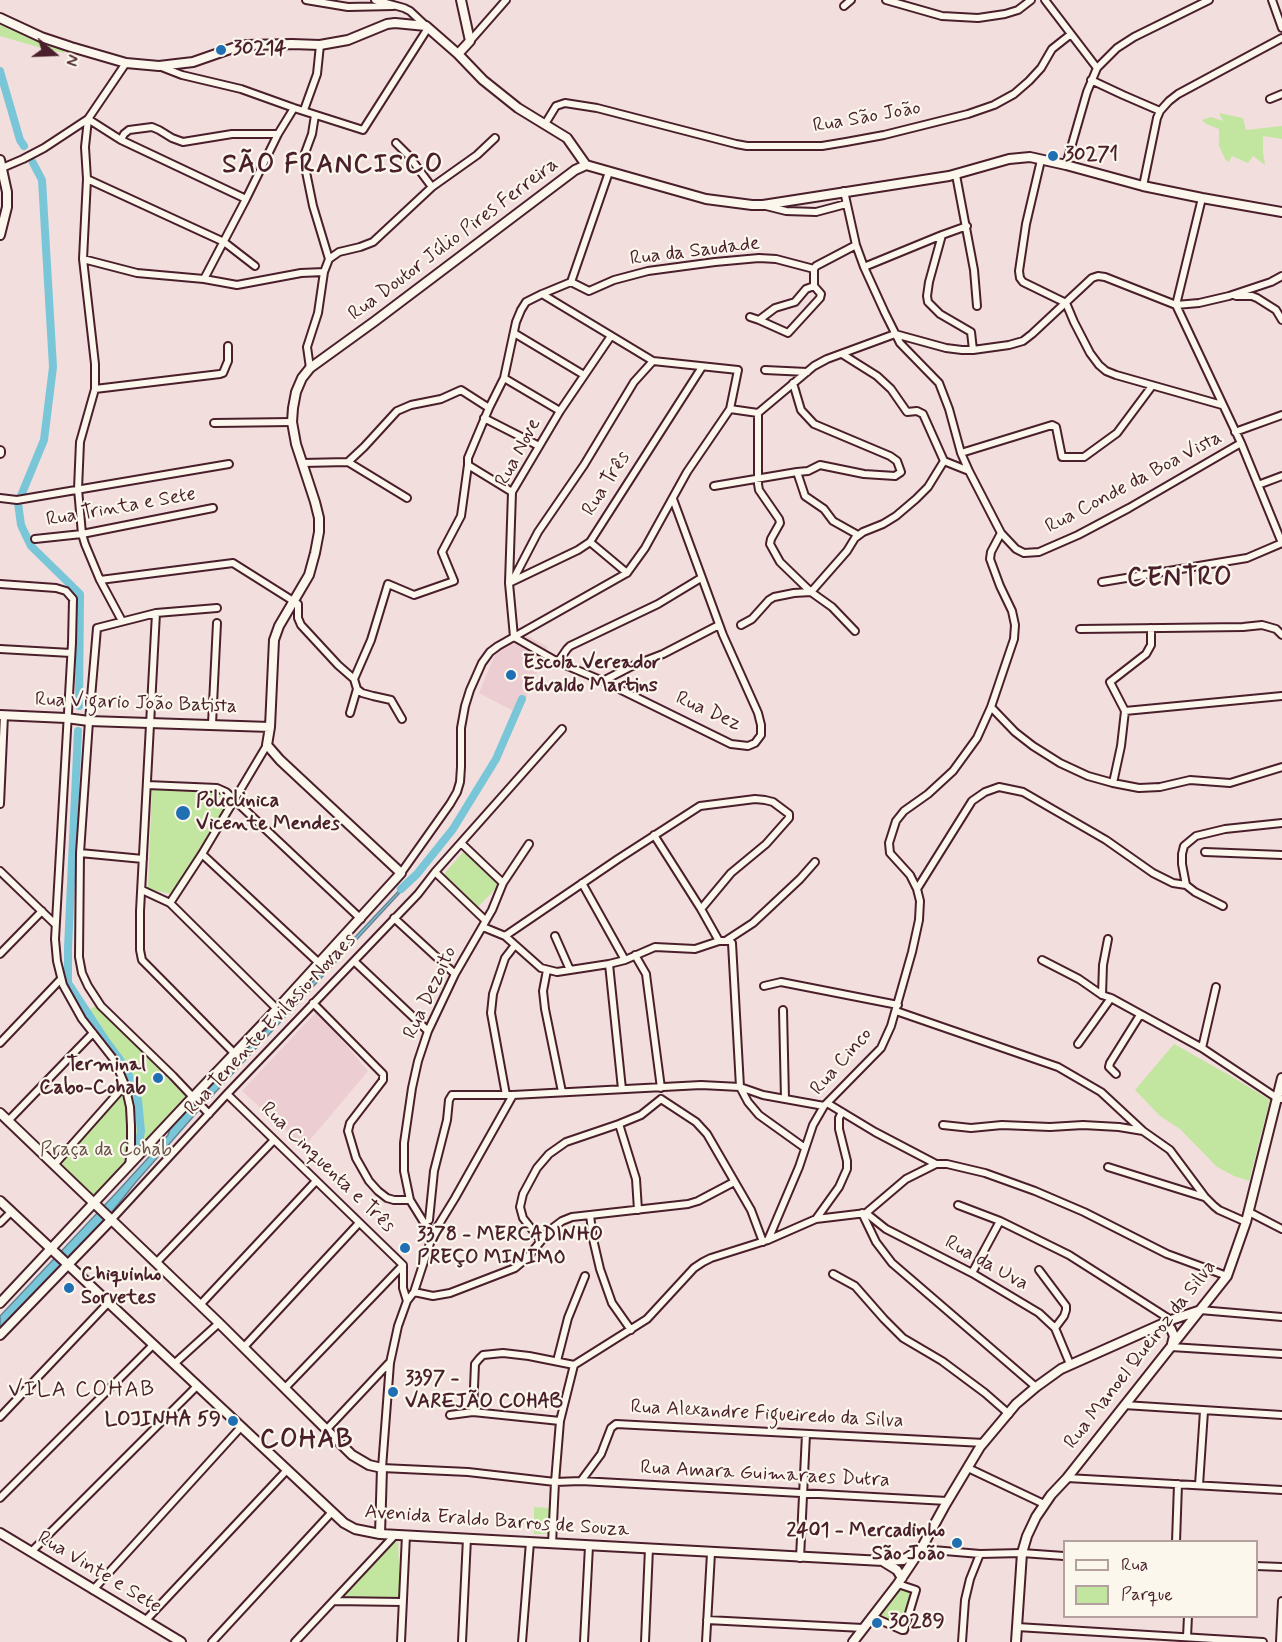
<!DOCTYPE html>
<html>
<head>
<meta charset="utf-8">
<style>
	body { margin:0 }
	#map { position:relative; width:1282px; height:1642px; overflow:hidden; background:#f2dedc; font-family:Mynerve,sans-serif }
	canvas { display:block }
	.legend { position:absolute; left:1063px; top:1540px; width:195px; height:78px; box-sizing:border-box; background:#fbf7ec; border:2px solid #b4a19f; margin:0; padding:8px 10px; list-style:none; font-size:18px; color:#4a1f2b }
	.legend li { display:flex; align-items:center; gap:12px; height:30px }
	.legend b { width:30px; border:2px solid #b4a19f }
	.north { position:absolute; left:24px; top:24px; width:60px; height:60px; -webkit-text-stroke:4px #fbf7ec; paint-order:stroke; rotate:109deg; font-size:16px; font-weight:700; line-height:24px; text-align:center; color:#4a1f2b }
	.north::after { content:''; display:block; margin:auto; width:21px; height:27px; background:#4a1f2b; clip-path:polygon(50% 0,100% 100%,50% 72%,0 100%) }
</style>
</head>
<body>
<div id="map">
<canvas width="1282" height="1642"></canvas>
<ul class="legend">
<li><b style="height:8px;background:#fbf7ec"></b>Rua</li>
<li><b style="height:16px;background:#c2e6a0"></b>Parque</li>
</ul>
<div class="north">N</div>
</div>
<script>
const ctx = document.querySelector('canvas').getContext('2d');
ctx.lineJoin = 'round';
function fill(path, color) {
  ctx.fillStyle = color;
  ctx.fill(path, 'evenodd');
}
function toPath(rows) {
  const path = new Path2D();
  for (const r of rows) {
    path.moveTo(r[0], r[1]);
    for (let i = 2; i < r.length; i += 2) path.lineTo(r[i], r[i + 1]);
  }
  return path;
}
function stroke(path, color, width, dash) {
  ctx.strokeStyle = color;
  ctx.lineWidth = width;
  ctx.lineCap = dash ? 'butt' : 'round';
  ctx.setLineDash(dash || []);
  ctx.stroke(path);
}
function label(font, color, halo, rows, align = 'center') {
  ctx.font = font + ' Mynerve,sans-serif';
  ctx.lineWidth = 4.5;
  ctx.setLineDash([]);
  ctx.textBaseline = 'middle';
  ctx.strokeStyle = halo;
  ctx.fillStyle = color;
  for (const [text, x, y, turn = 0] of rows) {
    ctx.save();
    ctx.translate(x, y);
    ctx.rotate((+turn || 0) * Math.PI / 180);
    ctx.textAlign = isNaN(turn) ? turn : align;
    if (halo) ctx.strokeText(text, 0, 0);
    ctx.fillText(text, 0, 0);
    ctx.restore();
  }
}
const built = toPath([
	[516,630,548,647,519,714,479,693,494,657],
	[317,1011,368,1071,304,1147,242,1091]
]);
const green = toPath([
	[0,20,63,47,65,50,64,53,45,49,0,36],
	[1219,113,1243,118,1246,130,1282,126,1282,139,1263,136,1263,152,1265,165,1253,156,1248,163,1232,156,1229,162,1225,159,1219,146,1219,129,1206,124,1202,120,1211,117,1223,121],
	[152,786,224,790,229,800,172,894,148,889],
	[464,851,500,884,478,907,443,875],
	[98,1004,101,1011,186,1096,133,1160,95,1200,56,1164,129,1086,120,1053,85,1013],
	[1174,1044,1229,1075,1270,1100,1249,1181,1234,1176,1217,1167,1180,1129,1160,1116,1135,1090],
	[534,1507,550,1508,549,1534,534,1534],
	[398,1537,400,1600,340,1599],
	[903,1584,918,1589,906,1634,875,1622]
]);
const water = toPath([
	[407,882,409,883,199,1110,136,1182,111,1213,0,1329,0,1316,117,1192,159,1146,168,1135,170,1129,192,1105,290,1006,407,882]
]);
const canal = toPath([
	[0,71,20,140,24,146],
	[33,163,42,180,53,367,44,440,18,503,21,525,31,546,80,594,79,706],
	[78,731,68,948,68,983,106,1041,126,1068,138,1100,141,1131,138,1148],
	[401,889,417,874,453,829,496,759,522,699]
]);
const minor = toPath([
	[306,0,348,7,393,6],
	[375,0,404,8,410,11,426,26],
	[886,0,942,16,978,18,1005,14,1018,10,1031,0],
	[1045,0,1097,68],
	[1272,0,1282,28],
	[844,6,851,0],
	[470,41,506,0],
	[159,66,182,75,241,89,294,108,363,130,428,28],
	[1091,80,1123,95,1160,111],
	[1270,99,1282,94],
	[304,110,317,74,320,45],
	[315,115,312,134,305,153,304,162,313,206,329,259],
	[545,124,556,106,565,103,597,108,736,144,747,146,822,146,846,142,884,135,968,114,994,105,1014,94,1029,81,1041,68,1052,49,1071,34],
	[121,140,124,134,129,130,152,127,159,130,172,138,183,142,232,134,278,134],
	[396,143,408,155,432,187],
	[1041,160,1026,224,1019,271,1020,278,1023,282,1066,303,1074,322,1090,353,1099,365,1106,371,1116,375,1222,405],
	[1066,165,1087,92,1097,68,1117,48,1134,37,1209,0],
	[2,168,23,159,44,148,88,119,121,140,246,199],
	[956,175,974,270,977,306],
	[87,179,224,242,255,266],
	[1143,186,1157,118,1160,111,1169,101,1178,94,1282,38],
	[844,191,856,245,864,267,885,313,900,343,939,383,949,409,961,453,969,471,1001,533,1016,549,1024,553,1039,552,1078,535,1129,508,1241,443],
	[766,206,786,211,816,212,846,204],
	[942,235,929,282,927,296,928,302,940,314,971,332,973,350],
	[83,259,137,273,204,279,237,285,301,273,324,272],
	[864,267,942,235,967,226],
	[814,269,816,266,856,245],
	[204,279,246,199,278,134,294,108],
	[571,282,589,291,614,280,648,271,715,262,759,258,776,259,814,269],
	[571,282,609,172],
	[1236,296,1252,296,1257,298,1276,310,1282,320],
	[1176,305,1241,443,1282,543],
	[1176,305,1202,198],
	[750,317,759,320,775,308,795,302,806,289,814,286,814,269],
	[759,320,788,333,820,298,821,294,814,286],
	[514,333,584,375],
	[842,354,877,376,891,389,907,412,917,411,923,414,944,461],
	[310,368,307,347,318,313,324,272,329,259,339,252,360,247,373,242,432,187,477,155,495,138],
	[765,370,807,372],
	[504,378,560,411],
	[793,383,801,410,814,424,890,456,897,461,901,472,895,476,864,474,820,465,808,471,797,472],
	[95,389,220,374,223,373,228,361,228,346],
	[730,409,758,413,814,366,827,359,895,334,946,348,962,350,973,350,1009,345,1023,341,1032,334,1092,278,1098,276,1105,277,1176,305,1199,303,1229,296,1271,282,1282,276],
	[758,413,758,484,759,490,779,519,780,523,771,539,770,544,780,562,811,592,832,607,855,631],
	[484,418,539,446],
	[214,423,292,422],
	[1235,432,1282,415],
	[961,453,1052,425,1056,427,1062,457,1084,457,1117,433,1152,386],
	[348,462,364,447,397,411,411,405,441,399,461,390,489,408],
	[302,463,348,462,407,498],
	[1258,485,1282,476],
	[714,486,797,472,805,496,824,509,833,521,858,535],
	[512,492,468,465,468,458,489,408,504,378,516,322,521,310,526,302,542,294,571,282],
	[0,498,17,500,229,464],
	[35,539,82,534,213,508],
	[590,542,627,573],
	[100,580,233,563,298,604,298,618,301,625,338,665,354,679,357,689,350,713],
	[513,580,538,532,584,465,634,382,653,361],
	[1102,582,1247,558,1282,543],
	[509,583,578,550,590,542,702,367],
	[0,584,56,588,66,591,73,599,72,643,55,939,57,961,63,985,82,1019,115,1061,125,1085,130,1107,131,1126,131,1148,129,1166],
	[811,592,847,551,855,538,863,532,883,524,896,516,916,499,928,487,944,461,969,471],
	[156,613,140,911,140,950,142,960,234,1053],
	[122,621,100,580,85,544,82,534,78,489,80,442,95,389,95,364,83,259,87,179,85,147,88,119,126,63],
	[741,625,752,619,769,600,774,597,794,593,811,592],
	[1080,629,1243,627,1262,625,1276,629,1282,635],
	[514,637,558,662,603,681,731,744,748,746,755,743,761,735,761,725,758,713,723,635,673,499],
	[514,637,509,583,512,492,560,411,611,336],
	[0,649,71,653],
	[558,662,567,649,570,646,658,604,701,578],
	[354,679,371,640,388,584,414,595,454,581,442,552,461,516,468,465],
	[603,681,632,666,663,654,719,625],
	[357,689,362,693,373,696,391,700,402,719],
	[991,707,1015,732,1033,746,1060,763,1088,776,1113,783,1139,788,1160,787,1190,780,1230,783,1282,767],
	[1125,711,1282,696],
	[212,724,217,623],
	[1113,783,1121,746,1125,711,1110,682,1146,654,1151,645,1151,628],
	[147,785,217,788,226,792,361,919],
	[0,804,4,715],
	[654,835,701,909,719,941],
	[461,843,503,883],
	[1205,852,1282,855],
	[80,853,143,859],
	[202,854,319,963],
	[0,871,55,924],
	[435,872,485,920],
	[401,873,450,804,457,792,460,782,461,767,461,728,465,706,470,690,482,663,490,652,498,646,627,573,645,548,687,472,730,409,738,370,653,361,542,294],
	[582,883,625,960],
	[1186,885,1182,864,1182,854,1184,846,1196,836,1225,829,1282,823],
	[917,889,972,801,985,792,999,787,1023,792,1106,840,1153,873,1173,883,1186,885,1195,892,1223,906],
	[142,890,170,903,277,1009],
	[170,903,202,854,267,745],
	[394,918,455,974],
	[483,927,505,936,541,968,557,972,609,964,625,960,655,947,695,949,719,941,730,941,732,943,740,1087,748,1102,759,1115,805,1148],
	[505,936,618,859,700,806,755,799,765,800,773,802,789,814,789,818,766,844,731,873,701,909],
	[555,936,570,970],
	[727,940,753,923,800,879,815,862],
	[0,954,42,911],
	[635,955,646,974,647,982,661,1088],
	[1042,960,1079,979,1102,995,1111,998,1202,1048,1277,1098,1282,1099],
	[354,961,428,1031],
	[609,964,622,1089],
	[547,970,543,991,545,1009,562,1092],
	[764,986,781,982,898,1005],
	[1102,995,1103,965,1108,939],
	[313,1003,383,1074,383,1080,350,1123,348,1131,356,1158,369,1181,378,1191,387,1198,394,1200,410,1200],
	[783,1010,785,1099],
	[896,1011,1058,1067,1101,1092,1143,1131],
	[0,1043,61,979],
	[1078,1044,1111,998],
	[1202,1048,1216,987],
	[1116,1074,1109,1067,1110,1063,1140,1015],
	[227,1094,403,1265,403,1288,407,1301],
	[506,1095,491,1013,493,994,505,958,515,945],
	[513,1095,455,1198,433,1234,414,1292,407,1301,398,1326,390,1363,382,1468,468,1472,555,1482,581,1481,947,1501],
	[661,1099,696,1122,707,1134,751,1210,763,1242],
	[827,1103,875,1132,936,1164],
	[209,1114,173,1076,101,1006,88,986,82,973,79,957,80,853,89,721,97,628,156,613,217,608],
	[8,1121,93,1033],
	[619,1124,636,1179,638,1210],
	[943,1125,971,1128,1002,1125,1050,1127,1083,1125,1119,1127,1143,1131,1170,1150,1205,1197,1214,1206,1219,1210,1246,1222],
	[54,1165,125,1085],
	[1108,1167,1204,1197],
	[958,1205,1000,1221,1069,1255,1171,1320],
	[1249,1212,1282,1229],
	[862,1213,876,1242,892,1263,1036,1387],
	[866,1213,886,1229,972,1273,1039,1313,1055,1328,1070,1364],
	[590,1215,593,1239,600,1269,612,1303,631,1330],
	[816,1219,839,1187,847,1169,847,1161,839,1129,839,1118,842,1112],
	[111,1220,227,1094,418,894,435,872,562,729],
	[429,1220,434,1171,447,1120,449,1100,452,1095,513,1095,701,1085,740,1087,763,1095,824,1106],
	[0,1223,11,1212],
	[433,1234,423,1221,410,1200,404,1171,404,1143,412,1088,418,1061,428,1031,455,974,492,910,503,883,529,844],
	[768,1240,799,1167,813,1125,824,1106,881,1048,891,1026,912,952,919,920,920,901,917,889,910,875,890,853,889,843,896,821,904,811,928,794,953,771,977,738,991,707,1014,639,1015,625,1012,611,1000,586,990,559,991,552,1001,533],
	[541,1241,523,1218,520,1207,523,1194,537,1168,549,1154,566,1142,619,1124,641,1115,661,1099],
	[156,1263,274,1140],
	[1039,1270,1066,1306,1066,1310,1064,1316,1055,1328],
	[972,1273,1000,1221],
	[833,1274,855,1286,884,1319,903,1338,942,1361,985,1393,1009,1414],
	[414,1292,433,1296,450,1293,515,1268,527,1258,550,1230,562,1221,572,1217,688,1204,698,1201,734,1182],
	[200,1305,316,1181],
	[1200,1310,1282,1317],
	[244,1347,359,1223],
	[1171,1347,1282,1354],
	[557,1361,568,1318,585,1276],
	[174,1364,219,1323],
	[285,1388,403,1265],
	[1124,1405,1282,1415],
	[473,1412,475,1364,479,1359,483,1355,503,1353,529,1356,574,1365],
	[450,1415,473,1412,560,1421],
	[0,1417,108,1303],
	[327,1429,389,1363],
	[968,1468,1044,1504],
	[1067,1478,1282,1490],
	[581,1481,601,1454,611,1428,616,1424,984,1443],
	[1199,1485,1204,1411],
	[0,1498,153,1345],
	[1176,1542,1178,1484],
	[552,1544,555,1482,560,1421,574,1365,647,1319,694,1268,703,1262,711,1258,768,1240,816,1219,866,1213,906,1179,936,1164,947,1164,985,1173,1035,1191,1084,1212,1167,1254,1227,1276],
	[921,1549,980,1554,1022,1553,1064,1556],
	[32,1551,197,1386],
	[800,1558,806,1434],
	[1256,1566,1282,1567],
	[93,1590,241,1427],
	[334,1601,402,1602],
	[873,1617,902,1630,904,1630,916,1590,898,1584],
	[146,1620,287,1470],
	[707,1620,863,1628],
	[1017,1627,1263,1642],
	[1187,1637,1188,1616],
	[212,1642,332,1512],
	[295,1642,395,1535],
	[401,1642,406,1535],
	[462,1642,467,1538],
	[522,1642,530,1542],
	[584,1642,589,1546],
	[645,1642,649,1548],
	[706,1642,711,1553],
	[962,1642,965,1600,970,1579,980,1554],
	[1280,1642,1282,1601]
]);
const tertiary = toPath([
	[0,18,41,37,71,47,126,63,159,66,193,62,236,47,247,45,292,44,320,45,348,40,387,24,395,23,426,26,458,54,483,80,518,108,567,138,586,165],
	[458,54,470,41,461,0],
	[0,160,7,192,7,207,0,235],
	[0,451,0,453],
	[0,715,66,718,89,721,270,727],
	[0,1113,219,1323,352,1455,369,1465,382,1468,380,1534],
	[0,1201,344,1523,355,1529,380,1534,883,1561,903,1560,921,1549],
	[0,1303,193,1097,277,1009,401,873,280,760,267,745,270,727,274,640,279,626,309,575,315,553,319,532,319,518,315,502,296,444,292,422,293,408,296,392,302,378,310,368,375,321,575,170,586,165,706,199,752,205,763,205,949,176,1009,159,1030,157,1066,165,1143,186,1202,198,1282,212],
	[1164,1323,1171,1329,1174,1336,1172,1344],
	[0,1335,111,1220],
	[0,1533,181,1642],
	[884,1562,897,1570,902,1578],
	[853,1642,897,1585,921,1549,944,1507,980,1447,1016,1404,1036,1387,1061,1369,1171,1320,1198,1311],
	[1016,1642,1022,1553,1027,1536,1036,1517,1051,1495,1067,1478,1227,1276,1246,1222,1282,1078]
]);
const markers = [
	[221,50,6,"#1f6fb2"],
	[1053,156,6,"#1f6fb2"],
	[511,675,6,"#1f6fb2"],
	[183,813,8,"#1f6fb2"],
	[158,1078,6,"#1f6fb2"],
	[405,1248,6,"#1f6fb2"],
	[69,1288,6,"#1f6fb2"],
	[393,1392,6,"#1f6fb2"],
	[233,1421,6,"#1f6fb2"],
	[957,1543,6,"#1f6fb2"],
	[877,1623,6,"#1f6fb2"]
];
const poiNames = [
	["30214",233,50],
	["30271",1065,156],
	["Escola Vereador",523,664],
	["Edvaldo Martins",523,687],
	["Policlinica",196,802],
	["Vicente Mendes",196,825],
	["Terminal",146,1066,"right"],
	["Cabo-Cohab",146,1089,"right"],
	["3378 - MERCADINHO",417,1236],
	["PREÇO MINIMO",417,1259],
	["Chiquinho",81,1276],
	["Sorvetes",81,1299],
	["3397 -",405,1380],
	["VAREJÃO COHAB",405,1403],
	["LOJINHA 59",221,1421,"right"],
	["2401 - Mercadinho",945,1532,"right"],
	["São João",945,1555,"right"],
	["30289",889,1623]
];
const streetNames = [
	["Rua São João",867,118,-10],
	["Rua Doutor Júlio Pires Ferreira",454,240,-37],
	["Rua da Saudade",695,252,-7],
	["Rua Nove",519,453,-62],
	["Rua Conde da Boa Vista",1134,483,-28],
	["Rua Três",607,484,-58],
	["Rua Trinta e Sete",121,508,-10],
	["Rua Vigario João Batista",136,704,2],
	["Rua Dez",708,712,24],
	["Rua Dezoito",431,993,-65],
	["Rua Tenente Evilasio Novaes",271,1025,-47],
	["Rua Cinco",842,1062,-49],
	["Rua Cinquenta e Três",327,1168,44],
	["Rua da Uva",986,1264,29],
	["Rua Manoel Queiroz da Silva",1141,1355,-52],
	["Rua Alexandre Figueiredo da Silva",767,1415,3],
	["Rua Amara Guimaraes Dutra",765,1475,3],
	["Avenida Eraldo Barros de Souza",497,1522,4],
	["Rua Vinte e Sete",99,1573,31]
];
const parkNames = [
	["Praça da Cohab",106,1151]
];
const quarterNames = [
	["VILA COHAB",82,1391]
];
const districtNames = [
	["SÃO FRANCISCO",333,167],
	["CENTRO",1180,580],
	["COHAB",307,1442]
];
fill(built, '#eccdd1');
fill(green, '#c2e6a0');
fill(water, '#7ac6d9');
stroke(water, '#678393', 1.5);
stroke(canal, '#7ac6d9', 8);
stroke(minor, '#4a1f2b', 10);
stroke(tertiary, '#4a1f2b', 12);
stroke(minor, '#fbf7ec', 6);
stroke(tertiary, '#fbf7ec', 8);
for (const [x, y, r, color] of markers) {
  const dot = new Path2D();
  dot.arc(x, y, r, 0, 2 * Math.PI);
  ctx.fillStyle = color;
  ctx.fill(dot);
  stroke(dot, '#fbf7ec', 2);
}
label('bold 20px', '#4a1f2b', '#fbf7ec', poiNames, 'left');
label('20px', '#4a1f2b', '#fbf7ec', streetNames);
label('20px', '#685148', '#fbf7ec', parkNames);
ctx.letterSpacing = '1.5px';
label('22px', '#4a1f2b', '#fbf7ec', quarterNames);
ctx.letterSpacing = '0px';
ctx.letterSpacing = '1.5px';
label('bold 26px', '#4a1f2b', '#fbf7ec', districtNames);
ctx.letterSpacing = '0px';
</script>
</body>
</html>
